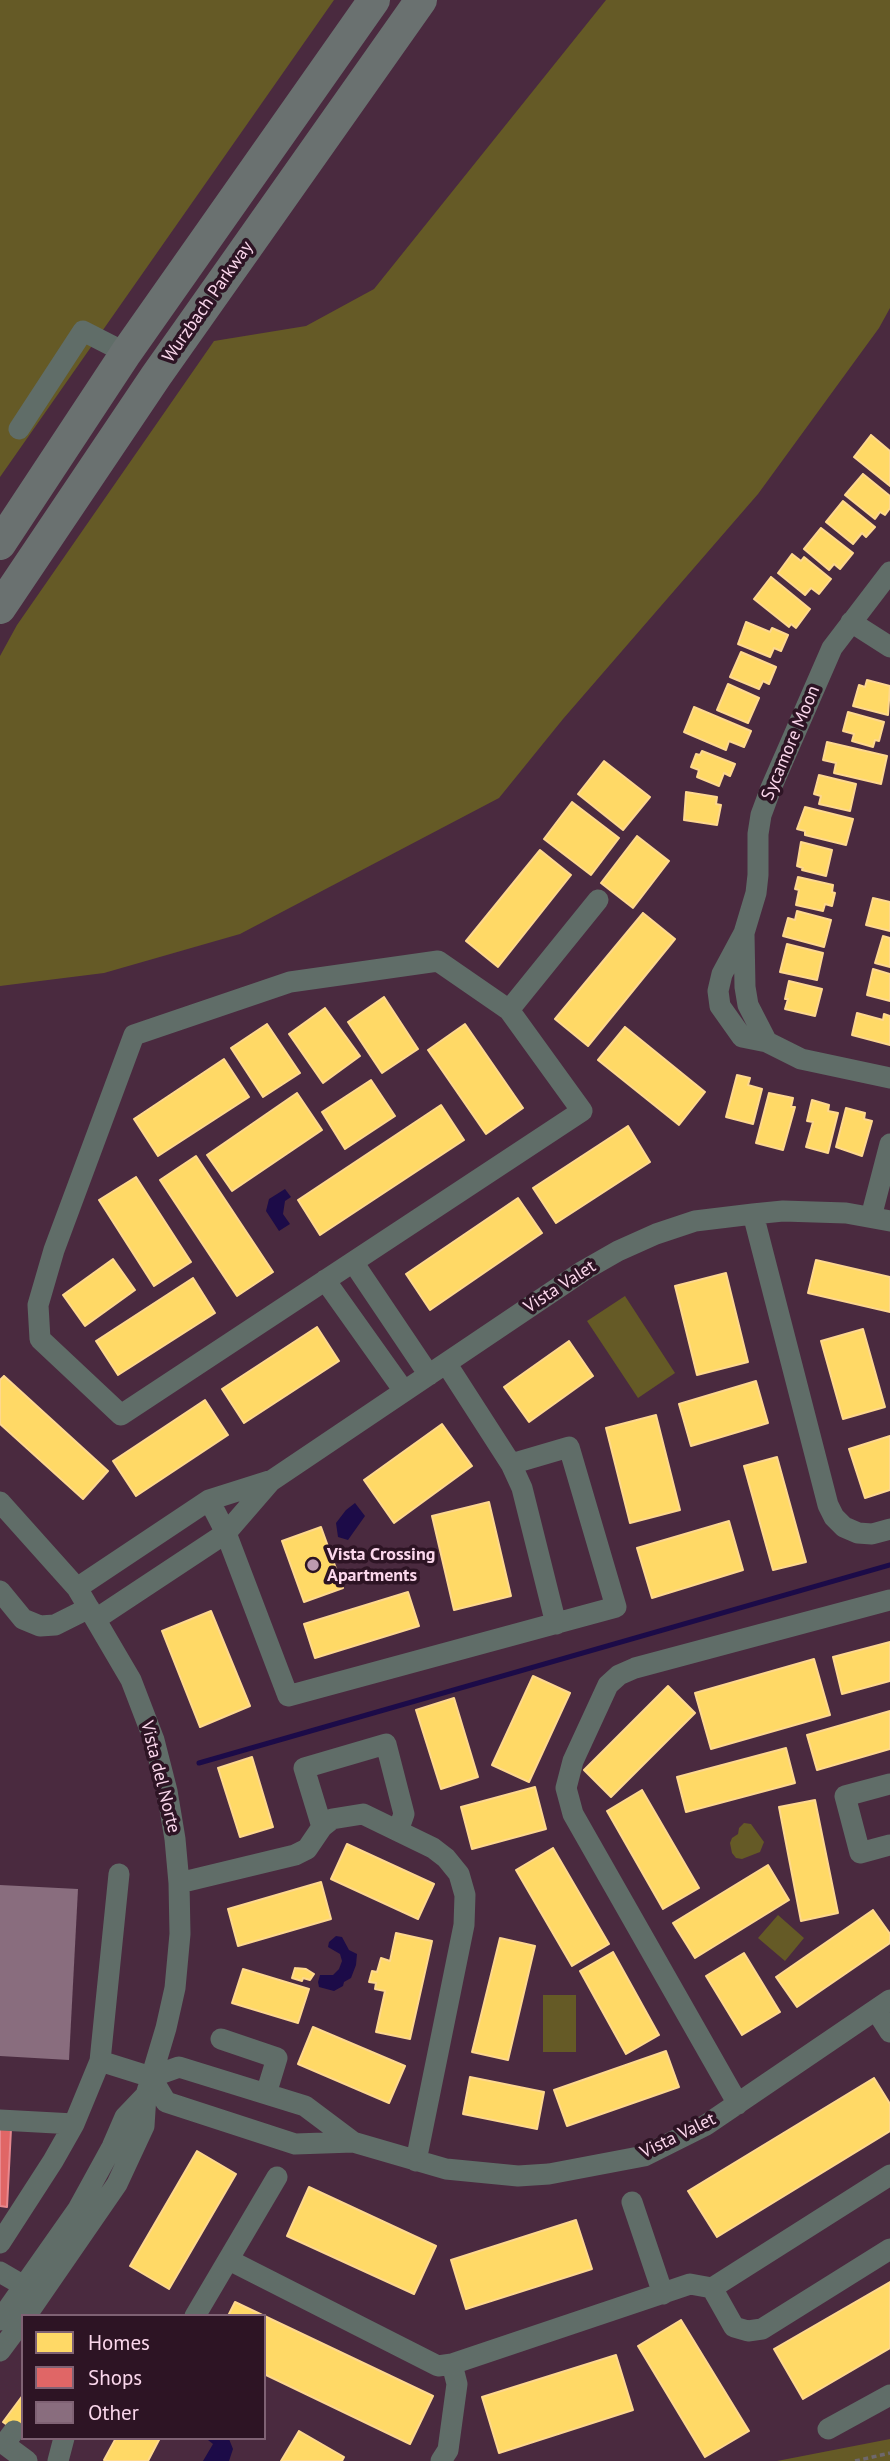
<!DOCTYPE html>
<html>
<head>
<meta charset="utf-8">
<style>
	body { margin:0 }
	#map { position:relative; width:890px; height:2461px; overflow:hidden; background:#4a2a3f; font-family:"PT Sans",sans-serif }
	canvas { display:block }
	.legend { position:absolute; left:21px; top:2314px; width:245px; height:126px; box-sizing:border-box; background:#2d1424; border:2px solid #7f6274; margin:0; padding:9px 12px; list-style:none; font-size:21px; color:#fbd7ec }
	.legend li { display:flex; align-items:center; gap:14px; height:35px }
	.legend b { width:35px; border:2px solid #7f6274 }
</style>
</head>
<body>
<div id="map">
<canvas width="890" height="2461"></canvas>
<ul class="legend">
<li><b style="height:19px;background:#ffd966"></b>Homes</li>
<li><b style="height:19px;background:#e06666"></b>Shops</li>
<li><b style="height:19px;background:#896d7e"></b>Other</li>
</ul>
</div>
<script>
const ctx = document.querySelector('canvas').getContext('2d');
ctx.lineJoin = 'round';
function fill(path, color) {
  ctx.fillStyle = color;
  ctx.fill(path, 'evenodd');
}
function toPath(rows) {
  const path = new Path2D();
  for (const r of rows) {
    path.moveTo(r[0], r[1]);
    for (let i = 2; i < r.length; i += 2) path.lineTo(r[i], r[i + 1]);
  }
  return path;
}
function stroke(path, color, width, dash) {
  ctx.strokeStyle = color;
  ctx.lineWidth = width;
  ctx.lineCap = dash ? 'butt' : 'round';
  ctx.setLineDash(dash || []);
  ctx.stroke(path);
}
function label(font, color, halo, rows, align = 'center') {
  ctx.font = font + ' "PT Sans",sans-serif';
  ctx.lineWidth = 7;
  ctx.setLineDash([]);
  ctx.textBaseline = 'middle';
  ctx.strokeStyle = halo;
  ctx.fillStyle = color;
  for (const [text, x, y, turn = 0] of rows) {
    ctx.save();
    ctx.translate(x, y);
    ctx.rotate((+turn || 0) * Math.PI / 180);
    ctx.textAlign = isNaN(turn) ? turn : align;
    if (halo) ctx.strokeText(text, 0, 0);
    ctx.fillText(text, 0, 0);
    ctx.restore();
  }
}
const green = toPath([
	[0,0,334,0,0,477],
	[606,0,890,0,890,308,879,328,758,494,563,719,499,798,240,934,104,973,0,986,0,656,17,625,214,341,306,326,374,289],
	[625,1296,675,1373,638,1398,587,1321],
	[744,1823,751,1824,764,1842,760,1852,742,1859,736,1858,732,1853,730,1843,732,1838,738,1834,739,1828],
	[778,1915,804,1938,785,1961,758,1938],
	[543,1995,576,1995,576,2052,543,2052],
	[890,2439,890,2461,777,2461]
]);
const water = toPath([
	[285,1189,291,1197,285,1201,283,1214,290,1224,279,1231,266,1211,269,1199],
	[355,1503,365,1516,348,1540,338,1537,336,1523,346,1510],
	[336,1936,342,1937,349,1950,357,1954,356,1965,351,1978,344,1982,343,1986,334,1991,319,1987,318,1982,320,1975,333,1975,339,1969,342,1961,340,1954,328,1947,329,1942],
	[209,2438,229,2439,233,2449,229,2461,203,2461,213,2444,208,2440]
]);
const homes = toPath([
	[871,435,890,451,890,486,854,457,871,435],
	[863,474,890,496,890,508,885,515,880,512,875,519,845,495,863,474],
	[843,501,875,527,866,537,862,533,853,544,826,522,843,501],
	[821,528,853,553,840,569,834,564,829,570,804,549,821,528],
	[792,554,801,561,804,557,831,579,819,594,811,588,805,595,778,573,792,554],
	[771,577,810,609,796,628,791,624,789,627,754,599,771,577],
	[746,622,770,632,772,628,788,635,781,651,774,648,770,657,738,644,746,622],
	[741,652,776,667,769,684,763,681,759,689,730,677,741,652],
	[867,680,890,686,888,715,853,706,859,685,865,687,867,680],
	[728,684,759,698,748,723,717,710,728,684],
	[694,707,751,731,744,747,729,741,726,750,684,732,694,707],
	[848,712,884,722,879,741,875,740,873,747,852,741,854,734,843,731,848,712],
	[827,742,887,756,881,784,834,773,836,763,823,760,827,742],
	[702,751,735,764,730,776,724,773,719,786,697,777,699,770,691,767,696,754,700,755,702,751],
	[604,761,650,797,623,830,578,794,604,761],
	[819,775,856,784,850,811,819,804,821,796,814,794,819,775],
	[686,792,717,797,716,804,721,805,717,825,684,820,686,792],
	[572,802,619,838,591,875,544,839,572,802],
	[805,807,853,819,846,845,805,835,805,831,797,829,805,807],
	[637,836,669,861,633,908,601,883,637,836],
	[801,842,832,850,826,876,802,870,803,868,797,866,801,842],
	[540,850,571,875,498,967,466,941,540,850],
	[798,877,833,885,832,892,835,893,832,906,825,904,823,911,796,905,799,890,795,889,798,877],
	[873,898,890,902,890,931,866,925,873,898],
	[797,911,831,920,824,947,783,936,788,918,795,920,797,911],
	[643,913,675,939,588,1046,555,1019,643,913],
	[883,936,890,938,890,967,875,963,883,936],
	[787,944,823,953,817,980,780,972,787,944],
	[873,969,890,974,890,1001,867,995,873,969],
	[789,981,822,989,815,1016,785,1009,788,999,785,999,789,981],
	[384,997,418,1049,382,1073,348,1022,384,997],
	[325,1008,360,1056,323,1083,289,1034,325,1008],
	[857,1013,883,1020,884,1014,890,1016,890,1045,852,1035,857,1013],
	[267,1024,300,1073,263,1097,231,1048,267,1024],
	[465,1024,523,1108,486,1134,428,1050,465,1024],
	[625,1027,705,1092,679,1125,598,1060,625,1027],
	[224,1059,249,1097,158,1156,134,1119,224,1059],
	[737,1075,750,1078,748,1085,762,1089,753,1124,726,1117,737,1075],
	[371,1080,395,1116,345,1149,322,1112,371,1080],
	[297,1093,322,1130,232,1191,207,1155,297,1093],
	[769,1093,793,1098,791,1107,795,1107,783,1150,756,1143,769,1093],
	[812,1100,829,1105,828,1111,838,1113,828,1153,806,1147,813,1122,807,1121,812,1100],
	[441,1105,464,1140,320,1235,298,1200,441,1105],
	[846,1108,865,1113,864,1119,872,1121,862,1156,836,1147,846,1108],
	[628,1126,650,1162,556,1223,533,1188,628,1126],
	[196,1156,273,1272,237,1296,160,1180,196,1156],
	[136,1177,191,1262,154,1286,99,1200,136,1177],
	[518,1198,542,1233,430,1310,406,1274,518,1198],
	[113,1259,135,1290,85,1326,63,1295,113,1259],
	[816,1260,890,1277,890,1312,808,1293,816,1260],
	[726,1273,748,1362,697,1375,675,1286,726,1273],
	[193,1278,215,1313,118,1375,96,1341,193,1278],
	[317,1327,339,1361,244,1423,222,1389,317,1327],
	[863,1329,885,1407,843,1419,821,1341,863,1329],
	[569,1341,593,1376,529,1422,504,1387,569,1341],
	[4,1376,108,1471,83,1499,0,1424,0,1380,4,1376],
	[756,1381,768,1423,691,1446,679,1404,756,1381],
	[205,1400,228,1435,136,1496,113,1461,205,1400],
	[656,1415,680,1510,630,1523,606,1428,656,1415],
	[442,1424,472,1466,394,1523,364,1480,442,1424],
	[890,1436,890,1490,865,1498,849,1449,890,1436],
	[777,1457,806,1562,773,1570,744,1466,777,1457],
	[489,1502,511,1596,454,1610,432,1516,489,1502],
	[729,1521,743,1570,652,1598,637,1548,729,1521],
	[321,1527,343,1588,304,1602,282,1541,321,1527],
	[408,1592,419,1626,315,1658,304,1624,408,1592],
	[211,1611,250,1706,200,1727,162,1631,211,1611],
	[890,1642,890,1681,842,1694,833,1657,890,1642],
	[814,1659,830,1715,711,1749,695,1693,814,1659],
	[533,1676,570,1693,529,1782,492,1765,533,1676],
	[668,1686,695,1713,611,1797,584,1770,668,1686],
	[454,1698,478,1777,441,1789,416,1710,454,1698],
	[890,1711,890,1749,817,1770,807,1735,890,1711],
	[786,1748,795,1783,686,1812,677,1777,786,1748],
	[252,1757,273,1827,240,1837,218,1768,252,1757],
	[535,1787,546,1829,472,1849,461,1807,535,1787],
	[642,1790,699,1888,663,1909,607,1811,642,1790],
	[815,1800,838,1913,801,1921,779,1807,815,1800],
	[347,1844,434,1884,418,1919,331,1879,347,1844],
	[553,1848,609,1944,572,1966,516,1870,553,1848],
	[768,1865,789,1900,695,1958,673,1923,768,1865],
	[321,1882,331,1919,238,1946,228,1909,321,1882],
	[873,1910,890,1934,890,1943,797,2007,776,1977,873,1910],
	[396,1933,432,1941,410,2039,376,2032,385,1991,375,1989,376,1983,369,1982,372,1971,377,1972,381,1958,390,1961,396,1933],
	[500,1938,535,1946,508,2060,472,2052,500,1938],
	[613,1952,659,2035,626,2054,580,1971,613,1952],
	[744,1953,780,2012,742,2035,706,1976,744,1953],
	[295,1968,306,1969,314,1974,310,1980,303,1978,302,1981,292,1978,295,1968],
	[243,1969,309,1989,298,2023,232,2003,243,1969],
	[313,2027,405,2066,389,2103,298,2064,313,2027],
	[666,2051,679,2087,567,2126,554,2090,666,2051],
	[470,2077,544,2092,537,2129,463,2114,470,2077],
	[874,2078,890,2104,890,2131,717,2237,688,2191,874,2078],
	[197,2151,236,2174,169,2289,130,2266,197,2151],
	[309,2187,436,2246,414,2294,287,2236,309,2187],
	[576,2220,592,2269,466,2309,451,2260,576,2220],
	[890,2282,890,2348,803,2399,774,2349,890,2282],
	[235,2302,433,2396,410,2444,264,2374,264,2316,228,2316,235,2302],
	[681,2320,749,2431,705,2457,638,2346,681,2320],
	[616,2355,633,2410,499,2453,482,2397,616,2355],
	[23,2395,23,2435,22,2436,3,2422,23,2395],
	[299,2431,344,2457,342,2461,281,2461,299,2431],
	[116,2438,160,2438,148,2461,107,2461,104,2460,116,2438]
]);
const shops = toPath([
	[0,2128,11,2129,7,2207,0,2206,0,2128]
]);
const stream = toPath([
	[199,1763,890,1565]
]);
const building = toPath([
	[0,1885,78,1889,69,2060,0,2056]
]);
const path = toPath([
	[855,2461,890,2453]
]);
const minor = toPath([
	[19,429,83,331,126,353],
	[890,572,832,648,771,788,761,815,758,834,758,875,756,893,744,933,722,974,718,991,720,1006,742,1037,767,1042,801,1059,890,1078],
	[851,622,890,647],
	[744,934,745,987,748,1005,767,1042],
	[438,961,509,1010,582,1111,121,1415,40,1339,38,1305,54,1250,134,1035,290,982,438,961],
	[509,1010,598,900],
	[753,1214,828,1505,834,1517,844,1527,858,1533,872,1534,890,1529],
	[871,1217,890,1144],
	[353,1262,429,1375],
	[325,1280,404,1391],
	[446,1363,511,1464,522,1488,556,1624],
	[209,1500,226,1533,288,1696,616,1607,569,1447,511,1464],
	[0,1502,77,1588,131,1680,154,1740,167,1791,175,1839,179,1883,180,1934,175,1988,166,2028,146,2095,144,2126,117,2184,26,2316],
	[77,1588,209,1500,269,1481],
	[0,1591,23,1619,40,1626,55,1625,89,1608],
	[96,1619,226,1533,271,1481,583,1271,618,1251,656,1234,695,1221,753,1214,783,1211,846,1213,890,1221],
	[890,1784,845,1796,860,1853,890,1845],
	[322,1827,304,1768,386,1744,404,1814,398,1831],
	[179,1883,295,1855,307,1849,322,1827,332,1819,363,1814,433,1848,446,1858,459,1874,465,1895,464,1925,416,2161],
	[876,2010,890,2032],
	[221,2039,277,2058,266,2094],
	[100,2061,119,1874],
	[151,2077,166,2102,295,2144,353,2142,446,2169,518,2176,549,2174,644,2156,706,2125,890,2000],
	[151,2077,179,2067,305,2106,353,2142],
	[738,2104,573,1814,566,1788,573,1761,608,1685,619,1675,635,1668,890,1600],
	[0,2120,74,2124],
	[632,2202,663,2294],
	[0,2243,53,2161,74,2124,100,2061,151,2077],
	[229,2260,438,2366,452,2364,690,2284,712,2288,890,2175],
	[0,2272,24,2286],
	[712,2288,734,2327,748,2331,762,2329,890,2249],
	[195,2316,277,2177],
	[0,2320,78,2209,112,2147,125,2117,146,2095],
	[0,2351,23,2320],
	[828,2429,890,2395],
	[14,2431,4,2444,27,2461],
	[58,2461,64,2438],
	[441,2461,448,2450,457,2384,452,2364]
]);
const highway = toPath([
	[0,544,126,353,374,0],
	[0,608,156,376,421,0]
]);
const markers = [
	[313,1565,7,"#bd9aaf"]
];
const streetNames = [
	["Wurzbach Parkway",208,302,-55],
	["Sycamore Moon",791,743,-67],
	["Vista Valet",560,1287,-33],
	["Vista del Norte",160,1777,76],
	["Vista Valet",678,2136,-26]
];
const poiNames = [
	["Vista Crossing",327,1555],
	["Apartments",327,1576]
];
fill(green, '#655a26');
fill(water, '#1c0b48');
fill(homes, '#ffd966');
stroke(homes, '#fed88e', 2);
fill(shops, '#e06666');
stroke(shops, '#e8888e', 2);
stroke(stream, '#1c0b48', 5);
fill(building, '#896d7e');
stroke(path, '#6e686d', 3.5, [5, 3.5]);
stroke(minor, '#606d68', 21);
stroke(highway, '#6a7170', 32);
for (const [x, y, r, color] of markers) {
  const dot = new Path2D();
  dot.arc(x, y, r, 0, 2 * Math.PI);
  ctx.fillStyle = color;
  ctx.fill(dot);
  stroke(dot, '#2d1424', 2.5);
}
label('18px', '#fbd7ec', '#2d1424', streetNames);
label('bold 18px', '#fbd7ec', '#2d1424', poiNames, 'left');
</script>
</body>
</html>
